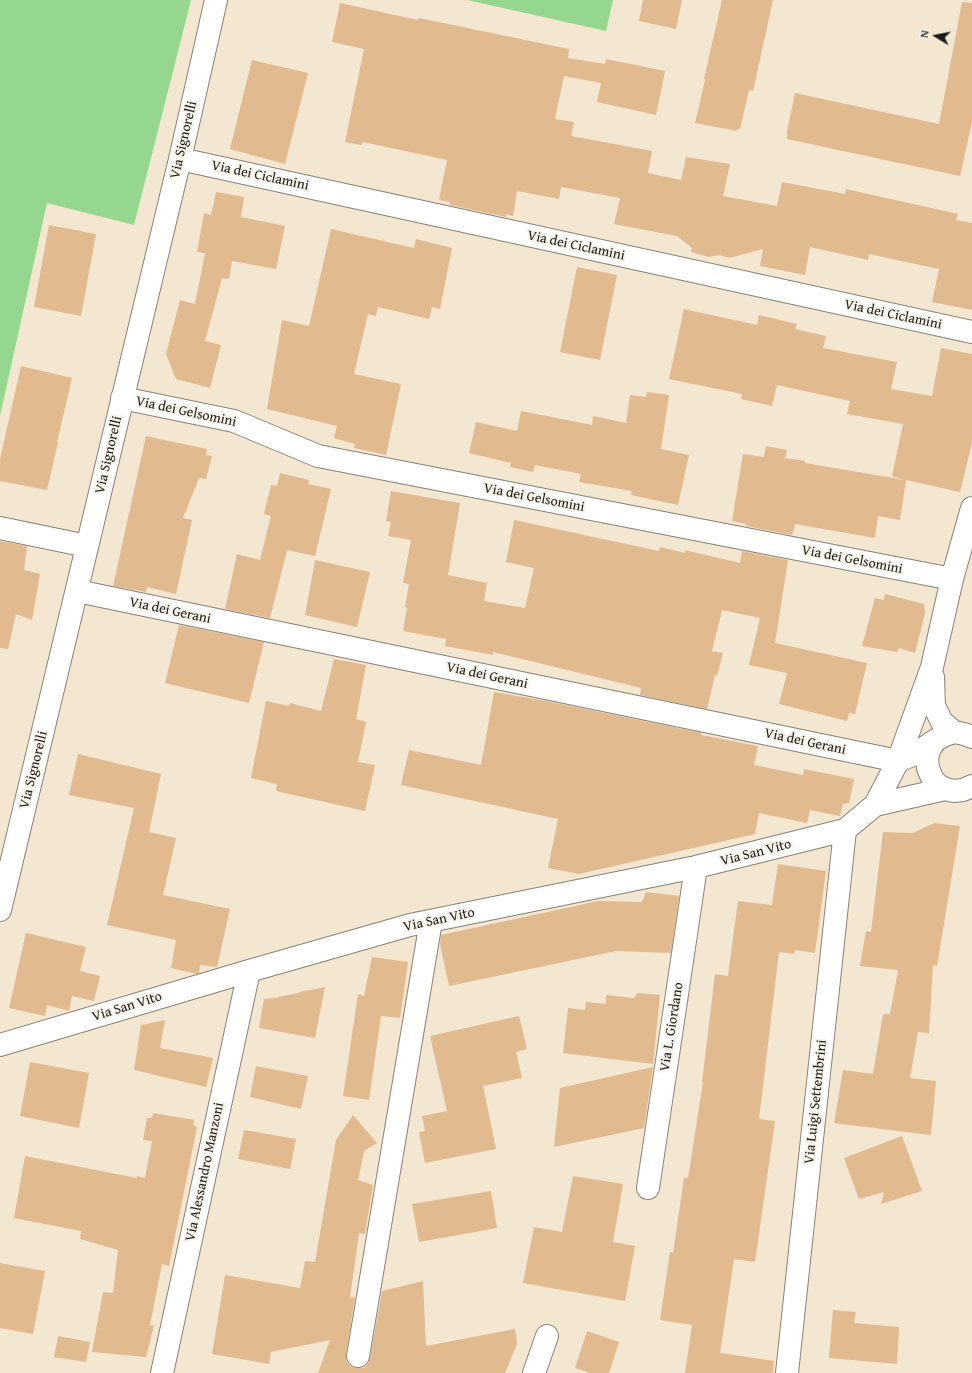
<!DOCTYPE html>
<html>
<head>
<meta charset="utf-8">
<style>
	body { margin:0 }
	#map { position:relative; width:972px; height:1373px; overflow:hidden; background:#f4e7d1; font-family:"Gentium Book Plus",serif }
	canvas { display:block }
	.north { position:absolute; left:916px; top:16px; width:40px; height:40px; -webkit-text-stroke:3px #f7f3e8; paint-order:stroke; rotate:280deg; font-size:11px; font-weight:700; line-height:16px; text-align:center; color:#1c1c1c }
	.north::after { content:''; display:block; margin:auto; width:14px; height:18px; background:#1c1c1c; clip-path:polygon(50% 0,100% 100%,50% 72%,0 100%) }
</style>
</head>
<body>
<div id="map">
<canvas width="972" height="1373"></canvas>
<div class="north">N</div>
</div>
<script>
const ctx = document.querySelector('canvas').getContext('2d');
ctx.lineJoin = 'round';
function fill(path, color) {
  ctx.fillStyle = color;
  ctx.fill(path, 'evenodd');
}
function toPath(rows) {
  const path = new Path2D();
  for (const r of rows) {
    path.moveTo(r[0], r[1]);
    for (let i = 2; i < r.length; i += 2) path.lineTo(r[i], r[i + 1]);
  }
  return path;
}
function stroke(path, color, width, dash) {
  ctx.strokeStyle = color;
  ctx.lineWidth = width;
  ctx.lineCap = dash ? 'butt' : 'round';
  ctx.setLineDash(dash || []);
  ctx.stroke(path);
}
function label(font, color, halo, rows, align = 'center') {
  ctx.font = font + ' "Gentium Book Plus",serif';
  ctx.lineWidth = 4;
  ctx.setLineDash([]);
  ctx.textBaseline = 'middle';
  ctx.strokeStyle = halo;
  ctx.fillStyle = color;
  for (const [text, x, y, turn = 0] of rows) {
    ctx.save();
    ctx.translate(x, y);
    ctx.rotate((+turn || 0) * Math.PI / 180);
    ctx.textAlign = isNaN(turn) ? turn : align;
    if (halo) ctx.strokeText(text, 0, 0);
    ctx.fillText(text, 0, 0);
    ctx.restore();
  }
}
const green = toPath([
	[0,0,191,0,134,225,47,203,0,416],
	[467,0,613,0,606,31]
]);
const building = toPath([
	[643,0,682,0,676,29,639,21],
	[722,0,773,0,753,91,749,90,740,129,737,129,737,131,695,123,705,80,704,79],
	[962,2,972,3,972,122,960,176,787,139,787,131,795,93,939,124],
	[340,3,418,20,419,18,569,49,568,58,605,64,606,59,665,71,656,115,597,102,601,83,564,76,555,119,574,122,571,136,652,151,648,173,681,180,686,157,730,164,723,196,777,206,782,182,845,194,846,189,958,214,956,220,972,223,972,310,932,302,939,269,869,254,868,260,810,247,805,275,760,266,763,249,730,258,719,255,709,257,691,252,692,248,677,236,614,224,620,198,561,187,559,199,517,191,513,216,506,214,506,217,450,205,450,202,439,200,447,160,363,142,361,145,345,142,364,49,332,42],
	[252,60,308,73,285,164,230,149],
	[216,192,244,197,241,217,285,226,276,269,232,261,229,279,222,278,205,341,221,345,210,388,176,379,166,354,180,300,195,304,205,253,197,252,204,213,211,215],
	[49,225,96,234,81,316,34,307],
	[331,229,414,248,416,239,452,248,440,309,432,307,429,319,378,307,376,316,368,314,354,374,401,384,386,455,354,448,355,444,334,438,337,426,267,409,282,320,309,326],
	[577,267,617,275,600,360,560,352],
	[684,309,757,325,759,315,797,324,795,329,826,336,823,348,897,362,891,389,932,396,941,348,972,354,972,443,960,492,906,480,900,520,878,516,875,538,795,524,792,535,746,526,746,524,732,521,743,454,764,457,766,446,787,450,785,458,805,461,805,463,905,480,892,476,903,424,847,414,850,401,777,385,772,406,741,399,742,394,669,379],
	[21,366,72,378,57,442,58,442,47,490,0,481,0,459],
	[647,392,669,395,661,449,689,455,678,505,631,495,632,491,579,482,581,474,535,465,533,472,510,467,511,463,469,453,476,422,517,431,521,411,592,425,593,416,626,423,630,395,646,397],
	[146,436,207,449,206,455,212,456,206,479,199,478,183,518,192,520,176,594,147,587,146,592,113,586],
	[280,473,309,480,308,484,331,489,315,556,287,550,270,618,225,609,237,554,260,560,271,516,264,514,271,485,277,486],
	[391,491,460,503,448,575,487,583,484,601,525,608,534,568,506,562,514,520,659,551,660,547,685,553,685,550,740,563,742,551,788,560,775,643,867,663,855,714,849,713,847,721,779,704,787,673,749,665,760,618,722,610,712,651,723,653,717,676,715,675,707,709,640,695,641,688,493,652,493,655,445,646,446,639,403,631,407,608,405,607,409,584,403,583,411,540,388,536,391,522,386,521],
	[0,541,27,546,24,570,40,574,32,620,16,614,8,649,0,648],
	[315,560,370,572,357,627,305,615],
	[885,594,924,604,925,613,915,653,899,648,897,652,862,646,875,598,884,600],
	[179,625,264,642,249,703,165,683],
	[334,659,366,665,356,719,366,722,358,762,375,765,365,811,276,791,277,784,251,778,266,701,289,706,290,703,321,711],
	[494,692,546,701,702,733,701,735,758,746,754,765,803,775,804,769,854,779,849,803,843,804,840,816,810,810,807,823,759,813,755,834,579,874,548,868,558,819,401,785,409,750,481,765],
	[78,754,161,774,149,832,176,838,163,895,230,909,217,967,200,965,199,973,197,974,171,968,176,940,107,925,134,808,69,795],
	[934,823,960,826,937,966,933,965,929,1033,918,1032,910,1078,936,1081,931,1135,834,1123,843,1070,873,1074,883,1014,890,1014,898,970,860,966,866,931,871,932,883,832,913,833],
	[778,864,826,871,815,953,795,950,794,954,779,952,759,1119,775,1121,755,1262,734,1259,720,1353,774,1361,773,1373,685,1373,692,1325,660,1320,670,1252,673,1253,684,1178,688,1178,703,1082,702,1082,715,974,728,976,738,901,772,905],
	[646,892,679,896,671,953,616,951,449,986,440,944,441,935,598,901,642,902],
	[26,933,86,947,80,971,100,976,94,1001,72,996,69,1011,47,1005,45,1016,9,1008],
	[372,957,408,962,400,1018,381,1016,369,1100,343,1096,358,994,364,996],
	[325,987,315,1038,259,1028,264,999,277,998,278,997,299,993,299,992],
	[637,993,660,995,653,1064,563,1053,568,1008,585,1010,586,1002,606,1004,606,995,634,998],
	[519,1016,527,1049,516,1052,522,1078,483,1086,496,1149,425,1163,419,1132,425,1131,422,1116,447,1111,430,1036],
	[165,1020,160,1048,213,1058,206,1087,134,1070,141,1025],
	[30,1062,89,1073,79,1128,20,1116],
	[256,1066,308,1076,301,1109,250,1097],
	[653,1067,644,1128,554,1147,560,1088],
	[154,1113,194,1120,193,1125,197,1127,169,1266,162,1264,150,1325,154,1326,146,1357,92,1352,103,1292,113,1293,118,1250,80,1239,81,1231,14,1218,25,1156,137,1178,137,1176,145,1178,152,1141,143,1140,147,1118,151,1118],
	[353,1115,377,1143,364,1151,358,1180,373,1185,365,1234,359,1233,350,1298,355,1297,346,1354,346,1361,350,1366,356,1368,363,1368,368,1364,370,1358,382,1291,423,1281,426,1346,515,1329,517,1344,505,1373,318,1373,330,1340,271,1352,269,1364,212,1354,225,1275,300,1288,305,1261,315,1262,336,1140],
	[244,1130,296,1139,290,1169,238,1159],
	[902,1136,922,1191,881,1204,884,1192,859,1199,844,1158],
	[573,1176,623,1184,613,1242,635,1246,625,1301,523,1283,534,1227,562,1232],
	[491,1191,497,1228,419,1242,412,1204],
	[0,1263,45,1271,33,1334,0,1328],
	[833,1310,856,1312,854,1323,899,1327,897,1364,829,1358],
	[587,1331,619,1342,609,1373,590,1373,575,1368],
	[58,1336,90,1342,86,1362,54,1357]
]);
const minor = toPath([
	[180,159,972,332],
	[122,398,234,421,318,456,952,579],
	[0,528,87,546],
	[77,591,898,761,915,754,936,740],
	[933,677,934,706,942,722,954,732],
	[972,737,964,734,954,732,945,735,936,740,930,748,927,758,928,768,932,778,938,785,945,789,954,791,963,790,972,786],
	[875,805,945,789],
	[0,910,180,159,216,0],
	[0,1045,249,971,410,925,696,867,845,830,875,805,898,761,932,667,952,579,972,508],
	[648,1188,696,867],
	[358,1356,431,921],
	[162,1373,249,971],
	[534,1373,547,1336],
	[787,1373,845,830]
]);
const streetNames = [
	["Via Signorelli",184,140,-77],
	["Via dei Ciclamini",260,176,12],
	["Via dei Ciclamini",576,246,12],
	["Via dei Ciclamini",893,315,12],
	["Via dei Gelsomini",186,412,12],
	["Via Signorelli",109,455,-77],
	["Via dei Gelsomini",534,498,11],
	["Via dei Gelsomini",852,560,11],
	["Via dei Gerani",170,611,12],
	["Via dei Gerani",487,676,12],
	["Via dei Gerani",805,742,12],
	["Via Signorelli",34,770,-76],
	["Via San Vito",756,853,-14],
	["Via San Vito",439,920,-12],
	["Via San Vito",127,1007,-17],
	["Via L. Giordano",672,1027,-81],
	["Via Luigi Settembrini",816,1102,-84],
	["Via Alessandro Manzoni",205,1172,-78]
];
fill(green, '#95d78f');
fill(building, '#e1ba8f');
stroke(minor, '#888276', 24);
stroke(minor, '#fff', 22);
label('14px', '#1c1c1c', '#f7f3e8', streetNames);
</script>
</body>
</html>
